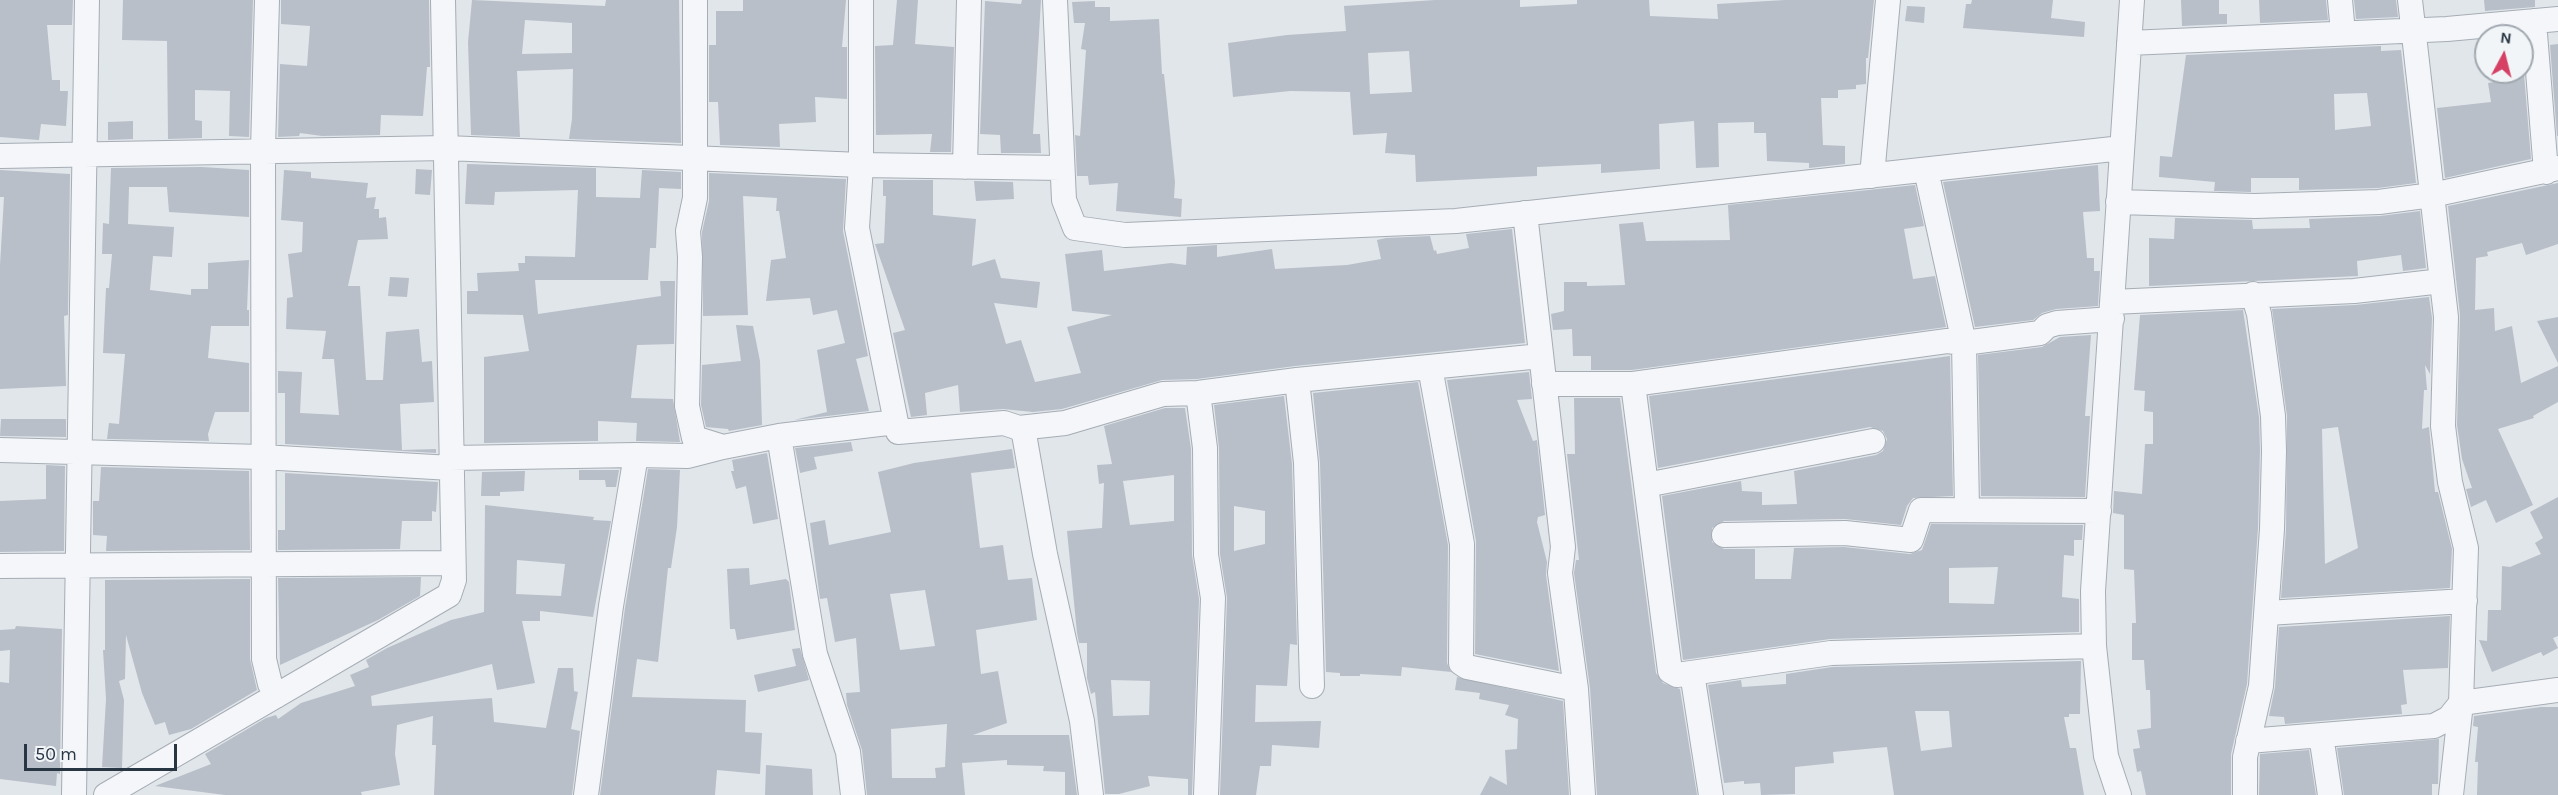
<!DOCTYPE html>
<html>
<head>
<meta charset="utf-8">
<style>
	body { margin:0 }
	#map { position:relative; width:2558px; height:795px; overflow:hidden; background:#e1e6eb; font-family:Karla,sans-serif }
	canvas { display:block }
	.north { position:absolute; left:2474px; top:24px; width:60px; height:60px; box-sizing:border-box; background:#f1f5f8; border:2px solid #a1a8b0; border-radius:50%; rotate:7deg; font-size:16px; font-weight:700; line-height:24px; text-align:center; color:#283543 }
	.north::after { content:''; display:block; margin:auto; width:21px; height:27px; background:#d54064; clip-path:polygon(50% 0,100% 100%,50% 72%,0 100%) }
	.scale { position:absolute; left:24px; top:744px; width:153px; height:27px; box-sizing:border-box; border:3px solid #283543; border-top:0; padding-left:8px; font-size:18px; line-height:21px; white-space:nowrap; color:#283543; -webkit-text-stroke:4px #f1f5f8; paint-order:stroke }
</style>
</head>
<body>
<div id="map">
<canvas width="2558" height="795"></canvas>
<div class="north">N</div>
<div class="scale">50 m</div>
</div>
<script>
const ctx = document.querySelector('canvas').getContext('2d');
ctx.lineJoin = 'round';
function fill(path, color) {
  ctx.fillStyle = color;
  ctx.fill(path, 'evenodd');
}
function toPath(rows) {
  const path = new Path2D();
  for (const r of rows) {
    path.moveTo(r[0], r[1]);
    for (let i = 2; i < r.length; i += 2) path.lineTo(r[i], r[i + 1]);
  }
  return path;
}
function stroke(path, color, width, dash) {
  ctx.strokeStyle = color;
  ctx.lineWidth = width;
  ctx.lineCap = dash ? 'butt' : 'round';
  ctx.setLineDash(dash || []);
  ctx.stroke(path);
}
const building = toPath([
	[0,0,73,0,72,25,47,25,52,80,60,80,60,91,68,91,66,126,41,124,39,140,0,137],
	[123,0,253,0,249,137,229,136,230,91,195,90,195,120,202,121,202,138,168,139,167,41,122,40],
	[281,0,429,0,430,67,427,67,423,116,381,115,380,135,322,136,300,133,299,136,278,137,280,64,307,66,310,26,281,24],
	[472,0,605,6,606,0,679,0,681,143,569,139,572,119,573,69,517,71,520,137,471,135,468,42],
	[525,20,572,23,572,53,522,54],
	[743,0,846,0,842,47,847,47,847,99,815,97,816,122,779,124,780,147,720,145,718,102,709,102,709,45,716,45,716,11,743,11],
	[897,0,918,0,915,44,954,47,951,152,930,152,932,134,876,135,875,46,893,45],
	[1022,0,1041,0,1033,134,1040,134,1041,153,1001,153,1000,135,980,134,985,1,1021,4],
	[1435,0,1520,0,1520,7,1577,4,1577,0,1649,0,1650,16,1718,19,1717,4,1785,0,1874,0,1868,58,1866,58,1866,84,1856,85,1856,89,1838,90,1838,98,1821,98,1823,145,1845,146,1845,164,1809,168,1809,163,1767,161,1766,133,1754,133,1754,122,1718,123,1719,167,1696,168,1694,121,1659,124,1660,169,1601,173,1601,164,1537,167,1537,176,1416,182,1415,155,1385,153,1387,133,1353,135,1350,92,1290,91,1233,97,1228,43,1287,35,1346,31,1344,6],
	[1409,51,1412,92,1370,94,1368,53],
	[1972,0,2053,0,2051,18,2085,22,2084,37,1963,28,1966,4,1971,4],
	[2181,0,2219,0,2219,14,2227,14,2227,24,2182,26],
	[2259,0,2326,0,2328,20,2260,23],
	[2354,0,2396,0,2398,17,2356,19],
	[2484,0,2535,0,2535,7,2485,11],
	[1095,1,1095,7,1110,7,1110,21,1159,19,1162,74,1164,74,1175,182,1174,198,1182,199,1181,217,1116,211,1118,183,1089,185,1088,176,1077,176,1075,135,1080,136,1086,50,1081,49,1085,23,1074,23,1072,2],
	[1907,6,1925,7,1924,23,1905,21],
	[2558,44,2558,136,2557,136,2550,45],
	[2381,46,2381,51,2401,50,2416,183,2378,188,2299,190,2299,178,2251,178,2251,192,2214,191,2215,182,2159,177,2160,156,2172,157,2186,55],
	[2367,93,2371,126,2335,130,2334,94],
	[2522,50,2531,159,2445,178,2437,108,2491,102,2488,83,2521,77],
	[133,121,133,139,108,140,108,122],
	[467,164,596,168,596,197,640,198,642,170,681,172,681,189,659,188,656,248,650,248,648,280,535,280,538,314,661,296,660,281,675,281,674,344,637,345,631,398,673,399,680,442,636,441,637,423,598,421,598,441,484,443,484,357,529,351,523,315,467,314,467,291,478,291,477,273,519,271,518,263,525,263,525,256,575,257,578,190,495,192,494,205,465,204],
	[2098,165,2100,211,2083,212,2087,258,2094,258,2094,271,2100,271,2098,306,2056,309,2042,313,2033,320,1975,327,1943,182],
	[202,167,249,170,249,217,169,212,167,187,129,187,128,224,174,227,172,257,153,256,150,290,191,295,191,289,208,289,208,263,249,260,247,310,249,310,249,326,211,326,208,358,249,363,249,412,215,412,208,434,209,441,107,439,109,423,119,424,125,354,103,353,106,288,109,288,112,254,102,254,103,223,109,224,111,168],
	[416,169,432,170,430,195,415,194],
	[0,170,70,174,68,315,64,316,66,386,0,389,0,265,4,197,0,197],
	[284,170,311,172,311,178,368,183,366,198,376,197,374,209,379,209,379,218,386,217,388,239,358,240,348,286,360,286,366,380,383,380,386,332,419,329,422,362,432,361,434,402,400,404,402,450,436,449,436,453,285,444,285,393,278,393,278,371,302,372,300,413,339,415,334,359,322,359,326,331,286,329,287,298,293,297,288,254,302,252,303,222,281,220],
	[709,173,846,179,843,231,868,356,856,359,869,411,794,420,827,412,817,350,845,343,837,310,813,315,810,298,766,301,771,260,786,258,779,211,776,211,777,198,743,196,748,315,703,316,702,232,709,201],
	[883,180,933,180,933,215,976,219,972,266,995,259,1001,278,1040,282,1037,308,994,303,1006,344,1021,340,1035,382,1081,373,1067,327,1112,315,1072,311,1065,254,1102,250,1104,271,1171,263,1186,265,1187,247,1217,245,1217,257,1272,249,1275,269,1347,265,1381,259,1377,240,1386,238,1430,236,1434,251,1436,250,1437,254,1469,248,1466,234,1512,229,1525,343,1295,366,1197,379,1162,380,1062,409,1033,412,1003,409,960,412,958,385,925,393,927,415,911,417,893,333,905,330,875,244,884,243,886,196,883,196],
	[974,181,1013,182,1014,199,976,201],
	[2558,183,2558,244,2526,255,2522,243,2487,252,2488,256,2476,258,2475,310,2494,308,2495,331,2512,326,2521,383,2558,366,2558,402,2533,416,2534,418,2498,429,2533,505,2496,523,2486,500,2471,507,2466,489,2472,488,2462,459,2457,425,2460,315,2448,206],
	[1915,185,1924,226,1904,229,1913,279,1935,276,1946,327,1632,370,1591,370,1591,356,1573,356,1572,329,1553,330,1551,314,1564,311,1564,282,1587,282,1587,286,1625,285,1619,224,1643,222,1646,241,1730,240,1728,205],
	[2420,211,2426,268,2403,271,2401,255,2357,261,2358,276,2149,286,2149,238,2174,239,2175,218,2252,220,2253,229,2310,228,2309,219,2380,216],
	[390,277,409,278,407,297,388,296],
	[2429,297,2432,318,2430,374,2425,365,2427,390,2424,390,2422,429,2429,427,2435,492,2438,492,2452,549,2450,588,2281,598,2286,530,2287,416,2272,309,2355,305],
	[2338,427,2358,548,2325,564,2322,429],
	[2243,310,2259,417,2260,451,2258,528,2247,684,2231,754,2231,795,2146,795,2141,771,2137,772,2133,749,2140,748,2137,730,2151,728,2150,690,2146,690,2144,660,2132,660,2132,623,2136,623,2134,570,2124,569,2124,515,2113,513,2114,491,2142,494,2145,444,2153,444,2153,412,2144,411,2145,391,2134,390,2140,315],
	[2558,317,2558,363,2537,321],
	[736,325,753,326,760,361,762,425,729,431,728,429,706,427,701,405,702,365,741,361],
	[2091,335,2085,416,2090,416,2085,497,1981,496,1978,355,2042,347,2060,337],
	[1950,356,1953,496,1913,498,1907,506,1901,525,1845,519,1724,521,1712,528,1712,542,1724,549,1755,549,1755,579,1791,579,1794,548,1844,547,1910,554,1922,550,1931,524,2083,525,2082,540,2074,540,2074,556,2064,555,2062,597,2079,599,2079,632,1830,639,1683,660,1662,496,1741,481,1742,491,1762,492,1762,505,1797,504,1794,471,1876,455,1883,451,1887,439,1883,431,1870,427,1658,468,1649,396],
	[1998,567,1994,604,1949,603,1949,568],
	[1529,372,1532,399,1517,400,1533,441,1537,440,1545,515,1538,517,1537,522,1547,562,1546,575,1559,671,1475,654,1476,541,1447,380],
	[1418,382,1448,545,1447,663,1451,672,1402,667,1401,676,1360,674,1360,676,1340,676,1340,673,1326,672,1320,463,1313,393],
	[1284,396,1292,464,1297,645,1290,644,1287,686,1256,685,1255,722,1321,721,1319,748,1272,745,1271,766,1260,766,1256,795,1220,795,1227,598,1220,554,1219,448,1214,405],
	[1234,506,1265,511,1265,544,1234,551],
	[1574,398,1620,398,1656,673,1663,683,1680,689,1697,795,1597,795,1590,688,1574,573,1576,560,1579,560,1567,454,1575,454],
	[1165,408,1185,408,1191,449,1192,555,1199,599,1192,795,1188,795,1188,779,1148,776,1150,786,1119,794,1105,794,1095,692,1091,694,1087,678,1087,643,1079,643,1077,633,1067,531,1102,528,1104,483,1099,484,1097,465,1112,464,1104,426],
	[1174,475,1174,521,1130,525,1123,481],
	[1111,680,1150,681,1149,715,1113,716],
	[1,419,66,419,66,437,0,436],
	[851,442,853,451,814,457,817,469,800,473,795,448],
	[1012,449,1015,468,971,473,980,548,1003,545,1008,580,1032,578,1037,620,976,630,981,674,998,671,1007,723,973,735,1069,735,1077,795,1065,795,1065,772,1043,771,1044,766,1007,765,1007,760,962,763,965,795,867,795,862,750,847,705,846,693,860,692,856,638,835,642,827,598,820,599,810,523,825,520,829,545,891,532,878,472,914,463],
	[925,590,935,646,900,650,890,594],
	[947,724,945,767,935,768,936,778,892,778,891,729],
	[767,453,778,519,753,524,746,486,736,489,731,471,734,471,732,460],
	[46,465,65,466,64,551,0,552,0,501,46,499],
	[101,467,249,471,250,550,106,551,107,536,93,535,93,501,99,501],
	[648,469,680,470,677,527,671,568,668,568,658,662,637,659,632,697,746,700,745,732,762,733,760,774,717,770,715,795,600,795,625,608],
	[579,470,619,470,616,487,606,487,605,480,579,480],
	[525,471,524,491,500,492,500,496,481,496,482,472],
	[285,473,438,482,436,512,432,511,432,521,402,521,400,549,278,550,278,530,285,530],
	[2558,497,2558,636,2553,638,2558,648,2543,656,2541,652,2492,672,2479,640,2487,641,2488,610,2501,610,2502,566,2510,567,2541,554,2535,543,2543,538,2530,512],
	[485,505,594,517,593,520,611,521,593,617,540,611,540,621,522,621,535,683,497,690,492,664,371,696,372,706,492,698,494,722,546,728,558,668,573,668,574,691,578,692,571,729,580,731,572,795,434,795,436,745,432,745,433,716,397,725,395,754,400,785,361,792,362,795,225,795,155,786,211,764,205,754,266,718,276,715,278,719,301,703,355,686,350,675,369,667,366,660,387,648,451,620,484,612],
	[517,560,565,564,561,596,516,594],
	[749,568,750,585,786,579,789,582,795,630,737,640,735,629,730,629,727,569],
	[421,577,420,596,378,620,280,665,278,578],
	[250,579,250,659,257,690,191,729,169,735,165,722,155,725,142,693,126,635,125,679,119,681,124,700,122,768,102,767,106,699,103,650,105,650,105,580],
	[2450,616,2448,668,2403,670,2407,704,2401,705,2402,714,2285,724,2284,717,2269,716,2275,687,2279,627],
	[16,626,62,629,60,774,57,773,56,786,0,779,0,682,9,683,10,650,0,651,0,630,15,629],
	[800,648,809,680,758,692,754,675,796,666,792,649],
	[2081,661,2080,714,2069,714,2069,717,2064,717,2070,748,2076,748,2084,795,1894,795,1887,747,1833,752,1834,763,1795,767,1795,794,1761,795,1760,783,1744,784,1744,781,1724,783,1708,685,1741,680,1742,687,1786,684,1786,674,1832,667],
	[1915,711,1949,711,1952,747,1921,751],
	[1457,677,1563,701,1569,795,1480,795,1490,776,1507,785,1505,750,1517,749,1518,719,1505,715,1509,705,1479,699,1480,693,1455,690],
	[2541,707,2558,707,2558,795,2477,795,2478,762,2475,762,2478,727,2473,726,2474,716],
	[2439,739,2438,784,2432,784,2432,795,2344,795,2337,748],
	[2309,750,2316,795,2259,795,2260,754],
	[766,765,812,769,813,795,765,795]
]);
const street = toPath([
	[267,0,263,150,264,659,270,684,276,696],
	[695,0,695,198,688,231,690,257,687,406,694,438,723,447,779,436,896,422],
	[861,0,861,165,857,228,898,432,1004,423,1019,428,1024,434,1045,554,1082,721,1091,795],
	[1055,0,1064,200,1075,228,1125,235,1456,221,2122,148],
	[2340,0,2343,33],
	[2410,0,2446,317,2443,426,2450,482,2466,548,2461,703,2451,795],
	[2534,21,2546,172],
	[2129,43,2447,29,2558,19],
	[0,156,446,148,861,165,1061,168],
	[965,167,969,0],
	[1926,170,1964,343,1967,509],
	[1872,176,1888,0],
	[2118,202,2255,206,2379,202,2432,195,2558,168],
	[1525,213,1563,547,1560,573,1576,689,1583,795],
	[2112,302,2354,291,2442,281],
	[1430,367,1462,544,1461,663,1467,667,1576,689],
	[1297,380,1306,463,1312,686],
	[1544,384,1633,384,1947,341,1964,343,2040,333,2047,326,2057,323,2112,319],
	[1633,384,1670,671,1677,675,1831,653,2094,646],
	[1198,393,1205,448,1206,555,1213,598,1206,795],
	[1019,428,1065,423,1163,394,1198,393,1297,380,1541,356],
	[779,436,815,654,848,752,853,795],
	[0,450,262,457,451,468],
	[451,458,636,455],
	[1646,485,1873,441],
	[1724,535,1845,533,1911,540,1921,510,2099,511],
	[0,566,453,563],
	[2267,613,2465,601],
	[1692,673,1711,795],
	[2321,735,2330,795],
	[2248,741,2434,726,2449,718,2461,703,2558,690],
	[74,795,87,0],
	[106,795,449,595,454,580,443,0],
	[586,795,611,606,636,455,688,456,723,447],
	[2119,795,2106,756,2094,646,2093,591,2132,0],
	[2245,795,2245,757,2261,686,2272,529,2274,451,2273,416,2259,314,2253,294]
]);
fill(building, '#b8bfc8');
stroke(street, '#a6adb5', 26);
stroke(street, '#f4f6f9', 24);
</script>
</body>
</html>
